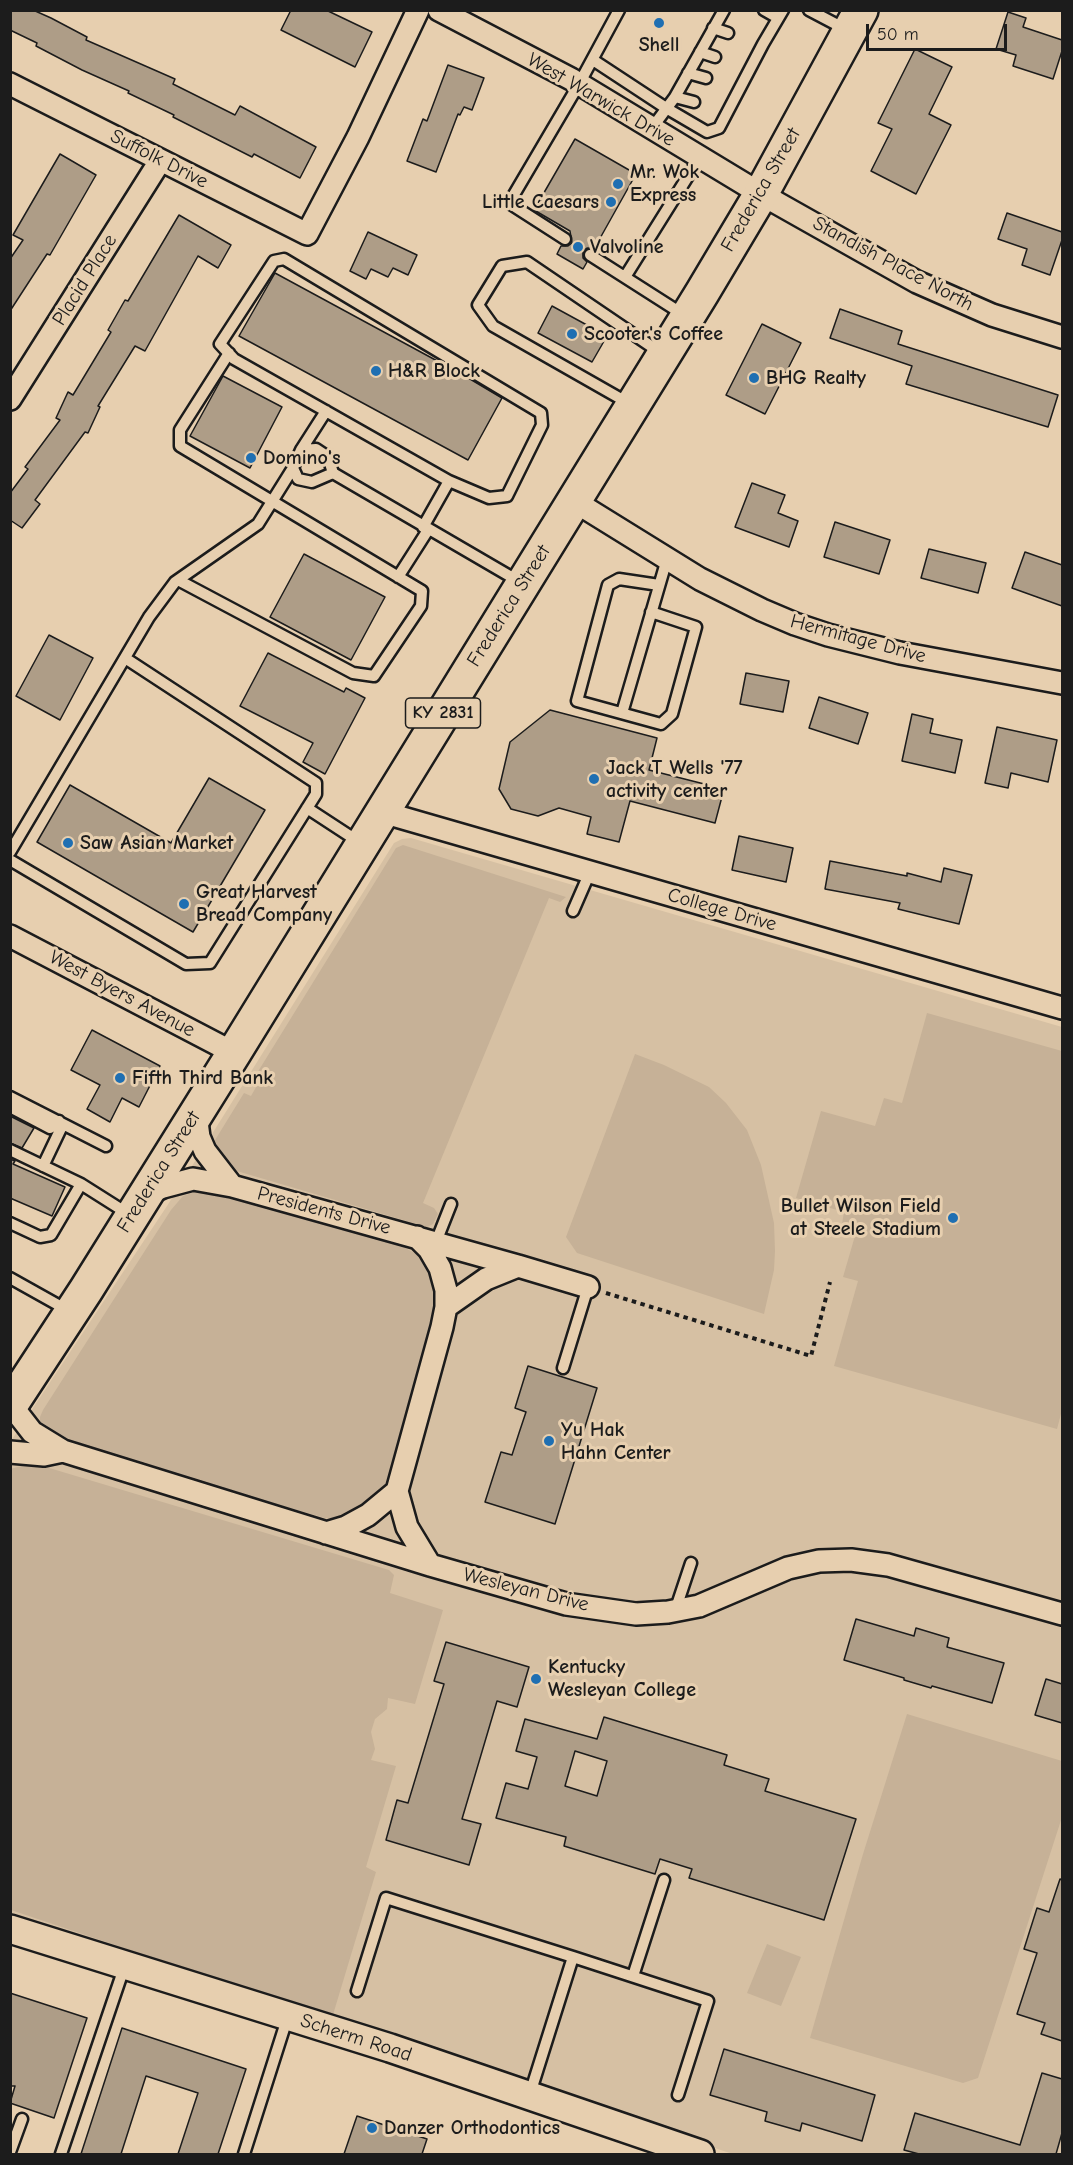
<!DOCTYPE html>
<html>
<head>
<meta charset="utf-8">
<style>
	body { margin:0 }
	#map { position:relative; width:1073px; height:2165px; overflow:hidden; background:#e7cfaf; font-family:"Comic Neue",sans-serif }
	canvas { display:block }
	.frame { position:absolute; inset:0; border:12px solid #1c1c1c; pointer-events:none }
	.scale { position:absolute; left:866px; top:24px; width:141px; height:27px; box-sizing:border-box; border:3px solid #1c1c1c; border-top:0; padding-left:8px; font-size:18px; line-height:21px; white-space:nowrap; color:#1c1c1c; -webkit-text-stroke:4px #e7cfaf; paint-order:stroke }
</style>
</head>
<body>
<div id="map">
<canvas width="1073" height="2165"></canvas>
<div class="frame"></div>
<div class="scale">50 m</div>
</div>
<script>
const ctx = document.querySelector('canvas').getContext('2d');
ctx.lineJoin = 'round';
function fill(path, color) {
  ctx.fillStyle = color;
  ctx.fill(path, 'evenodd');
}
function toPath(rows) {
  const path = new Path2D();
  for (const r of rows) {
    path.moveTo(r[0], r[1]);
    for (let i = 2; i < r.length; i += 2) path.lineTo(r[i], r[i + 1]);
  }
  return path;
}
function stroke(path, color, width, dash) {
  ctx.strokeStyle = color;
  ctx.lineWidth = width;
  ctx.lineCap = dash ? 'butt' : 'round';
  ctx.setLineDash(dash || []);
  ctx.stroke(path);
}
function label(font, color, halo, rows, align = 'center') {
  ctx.font = font + ' "Comic Neue",sans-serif';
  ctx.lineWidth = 6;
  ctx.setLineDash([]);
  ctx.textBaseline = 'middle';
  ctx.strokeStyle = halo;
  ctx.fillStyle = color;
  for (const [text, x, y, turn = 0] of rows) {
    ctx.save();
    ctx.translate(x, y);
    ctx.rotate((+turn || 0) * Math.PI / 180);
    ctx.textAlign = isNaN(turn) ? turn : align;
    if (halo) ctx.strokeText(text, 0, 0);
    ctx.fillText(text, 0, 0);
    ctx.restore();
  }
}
const built = toPath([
	[411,838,1062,1027,1062,2154,733,2154,11,1918,11,1441,167,1206,394,843,402,839]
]);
const green = toPath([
	[403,845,566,897,560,902,549,898,423,1203,434,1208,438,1214,433,1224,427,1227,230,1169,212,1145,244,1093,251,1096,259,1082,254,1078,396,848],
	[927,1013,1062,1051,1062,1410,1057,1429,834,1366,858,1281,843,1277,857,1229,842,1224,844,1212,796,1198,821,1111,875,1126,884,1098,902,1103],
	[635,1054,664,1065,709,1087,726,1103,747,1130,761,1165,774,1223,775,1251,774,1270,764,1314,577,1253,566,1237],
	[207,1188,395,1242,416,1254,435,1278,440,1298,389,1484,378,1497,352,1514,338,1519,325,1518,64,1443,44,1432,40,1423,40,1417,43,1410,171,1210,183,1196],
	[29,1464,46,1467,389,1570,394,1575,390,1593,443,1610,415,1704,388,1698,387,1709,375,1719,371,1732,375,1749,371,1760,396,1766,366,1867,376,1872,332,2018,11,1910,10,1469],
	[907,1714,1062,1761,1062,1817,978,2078,963,2083,810,2038,863,1854],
	[767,1944,801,1957,781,2006,747,1993]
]);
const building = toPath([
	[10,10,33,10,51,18,87,37,86,40,175,79,173,84,235,115,240,106,316,147,300,178,254,154,252,157,173,117,174,115,128,93,129,91,82,70,36,46,37,43,10,30,10,10],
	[291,10,326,10,372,32,355,67,281,30,291,10],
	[1008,12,1026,18,1023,27,1062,40,1062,51,1053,79,1013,66,1016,55,996,49,1008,12],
	[915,49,952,67,929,114,951,125,916,194,871,171,892,129,878,123,915,49],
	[448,65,484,78,472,110,464,107,460,115,458,114,436,172,407,161,423,119,427,121,448,65],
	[575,139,636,174,594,249,587,248,583,251,583,258,587,262,583,269,557,254,561,246,568,246,572,243,570,231,534,210,575,139],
	[60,154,96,175,50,255,47,254,10,311,10,259,23,240,13,235,60,154],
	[1007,213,1062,232,1062,240,1050,275,1022,265,1027,249,998,239,1007,213],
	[179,215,231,245,218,268,198,256,145,351,135,346,98,406,100,407,88,433,85,432,35,500,40,504,22,528,10,520,10,493,28,469,25,467,60,420,56,418,68,392,73,395,111,332,108,330,125,300,128,301,179,215],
	[368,232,417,255,408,275,393,268,388,277,371,269,366,279,350,271,368,232],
	[275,273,465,376,502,398,468,460,239,336,275,273],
	[552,306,607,336,592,362,538,333,552,306],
	[840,309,902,331,898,344,1058,395,1048,427,906,384,912,366,830,338,840,309],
	[762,324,801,343,765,414,726,395,762,324],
	[223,376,282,407,250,468,190,436,223,376],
	[752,483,785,495,778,513,798,521,789,547,735,527,752,483],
	[835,522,890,540,879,574,824,557,835,522],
	[929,549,986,563,978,593,921,578,929,549],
	[1025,552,1062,565,1062,606,1012,588,1025,552],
	[304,554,385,597,351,660,270,617,304,554],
	[49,635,93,658,60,720,16,696,49,635],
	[268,653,344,692,346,688,365,698,325,774,303,762,313,743,240,706,268,653],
	[746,673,789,681,783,712,740,704,746,673],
	[819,697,868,713,858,744,809,728,819,697],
	[550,710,657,738,649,770,724,789,715,823,630,801,619,842,587,834,591,817,559,808,538,816,511,809,499,789,510,742,550,710],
	[912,714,933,719,930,733,962,740,955,773,902,761,912,714],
	[997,727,1057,740,1048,782,1011,773,1008,788,985,783,997,727],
	[209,778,265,810,193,932,37,842,70,785,171,843,209,778],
	[739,836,793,848,786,882,732,870,739,836],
	[830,861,907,876,907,873,941,882,944,868,972,875,959,924,898,909,900,903,825,889,830,861],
	[92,1030,160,1066,139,1107,122,1098,110,1122,87,1109,100,1085,71,1070,92,1030],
	[10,1116,34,1128,22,1148,10,1143,10,1116],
	[10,1159,15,1161,13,1164,65,1187,52,1216,10,1198,10,1159],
	[528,1366,597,1388,555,1524,485,1502,501,1452,512,1455,519,1433,526,1412,515,1408,528,1366],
	[856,1619,914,1636,916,1628,949,1638,947,1647,1004,1663,992,1703,932,1686,931,1688,904,1680,904,1678,844,1660,856,1619],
	[446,1642,529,1667,517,1707,497,1701,462,1819,481,1824,469,1865,386,1840,397,1800,408,1803,444,1684,434,1681,446,1642],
	[1046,1679,1062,1684,1062,1723,1035,1715,1046,1679],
	[604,1717,727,1755,724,1765,769,1779,765,1791,856,1819,824,1920,689,1878,692,1869,660,1859,655,1874,564,1846,566,1837,496,1818,506,1783,528,1789,537,1757,516,1751,525,1719,597,1739,604,1717],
	[575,1751,607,1761,597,1796,565,1786,575,1751],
	[1060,1879,1062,1880,1062,2041,1041,2034,1045,2023,1017,2014,1037,1953,1024,1949,1037,1908,1049,1912,1060,1879],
	[10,1993,87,2018,54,2118,10,2103,15,2086,10,2086,10,1993],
	[122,2028,246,2069,218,2154,178,2154,198,2093,146,2076,121,2154,81,2154,122,2028],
	[724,2049,875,2095,862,2141,802,2123,800,2131,765,2121,767,2112,710,2095,724,2049],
	[1042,2073,1062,2079,1062,2133,1056,2154,919,2154,904,2150,915,2113,1020,2145,1042,2073],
	[357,2116,427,2139,422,2154,344,2154,357,2116]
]);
const path = toPath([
	[606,1293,811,1356,830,1282]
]);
const service = toPath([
	[764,10,778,18],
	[809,10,847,30],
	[713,28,728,33],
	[700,52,715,57],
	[593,60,666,108,707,132,719,128,763,44,783,10],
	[688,73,706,78],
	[675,97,694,102],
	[652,128,675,97,724,10],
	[565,239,509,203,579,84,619,10],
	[590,255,684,315],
	[625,277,700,157],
	[630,404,493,326,478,305,502,266,527,262,661,353],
	[301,450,326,411],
	[333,473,312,482,298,479,293,468,301,450,316,449,328,457,333,473,520,582],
	[423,527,449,481,489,498,507,496,542,425,541,413,284,259,274,261,220,344,234,359,449,481],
	[398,577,428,530],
	[178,580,353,673,374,676,421,606,422,591,180,446,180,430,229,353],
	[651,612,696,627,672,714,661,724,577,701,608,585,619,579,659,585],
	[622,713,667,559],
	[307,808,359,842],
	[10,852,149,617,175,582,258,524,293,468],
	[10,860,186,964,210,963,316,794,316,783,125,658],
	[573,911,590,872],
	[10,1097,106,1146],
	[10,1107,50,1128,59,1121],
	[10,1150,81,1184,130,1215],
	[43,1166,63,1124],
	[10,1223,40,1237,51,1235,81,1184],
	[436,1242,451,1204],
	[10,1278,69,1311],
	[563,1368,588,1287],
	[675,1611,691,1563],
	[573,1957,708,2001,678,2095],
	[633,1976,664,1880],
	[357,1991,386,1898,573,1957,533,2084],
	[10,2152,22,2119],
	[61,2154,125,1965],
	[244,2154,288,2016]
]);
const minor = toPath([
	[439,10,571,79,761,194,917,282,992,315,1062,337],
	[10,84,307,234,358,137,418,10],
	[10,399,160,161],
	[574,501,700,579,762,610,795,624,828,635,900,653,1062,683],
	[382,812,1062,1008],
	[10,936,234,1053],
	[196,1114,199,1137,205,1151,232,1186,518,1266],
	[147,1194,163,1187,193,1179,232,1186],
	[417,1237,429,1249,440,1268,446,1290,446,1307],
	[11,1405,32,1432,63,1451],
	[10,1452,44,1455,63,1451,430,1565,566,1604,636,1614,668,1612,699,1606,788,1568,819,1561,851,1560,888,1565,1062,1614],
	[326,1533,346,1527,368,1515,397,1491],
	[430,1565,407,1527,397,1491,442,1327,446,1307,486,1279,518,1266,588,1287]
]);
const tertiary = toPath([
	[10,1929,390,2048,700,2154]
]);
const primary = toPath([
	[10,1406,86,1290,234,1053,702,293,761,194,861,10]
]);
const markers = [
	[659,23,6,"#1f6fb2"],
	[618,184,6,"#1f6fb2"],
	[611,202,6,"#1f6fb2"],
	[578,247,6,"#1f6fb2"],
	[572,334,6,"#1f6fb2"],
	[376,371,6,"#1f6fb2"],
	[754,378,6,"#1f6fb2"],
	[251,458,6,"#1f6fb2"],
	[594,779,6,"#1f6fb2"],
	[68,843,6,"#1f6fb2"],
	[184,904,6,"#1f6fb2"],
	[120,1078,6,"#1f6fb2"],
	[953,1218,6,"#1f6fb2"],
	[549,1441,6,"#1f6fb2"],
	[536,1679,6,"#1f6fb2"],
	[372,2128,6,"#1f6fb2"]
];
const shields = [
	[443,713,75]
];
const shieldNames = [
	["KY 2831",443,713]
];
const poiNames = [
	["Shell",659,45,"center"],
	["Mr. Wok",630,172],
	["Express",630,195],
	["Little Caesars",599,202,"right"],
	["Valvoline",590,247],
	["Scooter's Coffee",584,334],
	["H&R Block",388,371],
	["BHG Realty",766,378],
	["Domino's",263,458],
	["Jack T Wells '77",606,768],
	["activity center",606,791],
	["Saw Asian Market",80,843],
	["Great Harvest",196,892],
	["Bread Company",196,915],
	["Fifth Third Bank",132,1078],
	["Bullet Wilson Field",941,1206,"right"],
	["at Steele Stadium",941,1229,"right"],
	["Yu Hak",561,1430],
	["Hahn Center",561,1453],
	["Kentucky",548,1667],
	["Wesleyan College",548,1690],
	["Danzer Orthodontics",384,2128]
];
const streetNames = [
	["West Warwick Drive",601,100,30],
	["Suffolk Drive",159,159,27],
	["Frederica Street",761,190,-60],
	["Standish Place North",893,264,28],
	["Placid Place",85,280,-58],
	["Frederica Street",509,606,-58],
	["Hermitage Drive",858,639,15],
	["College Drive",722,910,16],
	["West Byers Avenue",122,994,28],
	["Frederica Street",159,1172,-58],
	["Presidents Drive",324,1211,15],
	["Wesleyan Drive",526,1590,14],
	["Scherm Road",356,2038,18]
];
fill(built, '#d6c0a3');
fill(green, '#c6b197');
fill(building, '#ae9d87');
stroke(building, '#1c1c1c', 1.5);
stroke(service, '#1c1c1c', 15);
stroke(minor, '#1c1c1c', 26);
stroke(tertiary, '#1c1c1c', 32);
stroke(primary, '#1c1c1c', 38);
stroke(path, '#1c1c1c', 4, [4.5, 4.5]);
stroke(service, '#e7cfaf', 10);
stroke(minor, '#e7cfaf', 21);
stroke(tertiary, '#e7cfaf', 27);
stroke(primary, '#e7cfaf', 33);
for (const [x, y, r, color] of markers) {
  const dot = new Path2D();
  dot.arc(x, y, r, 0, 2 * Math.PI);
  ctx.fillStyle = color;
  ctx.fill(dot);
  stroke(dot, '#e7cfaf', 2);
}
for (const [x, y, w] of shields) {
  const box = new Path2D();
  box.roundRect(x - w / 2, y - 15, w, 30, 4.5);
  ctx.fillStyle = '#e7cfaf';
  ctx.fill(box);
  stroke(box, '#1c1c1c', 1.5);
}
label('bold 18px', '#1c1c1c', null, shieldNames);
label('bold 20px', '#1c1c1c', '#e7cfaf', poiNames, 'left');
label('20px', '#1c1c1c', '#e7cfaf', streetNames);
</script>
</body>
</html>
